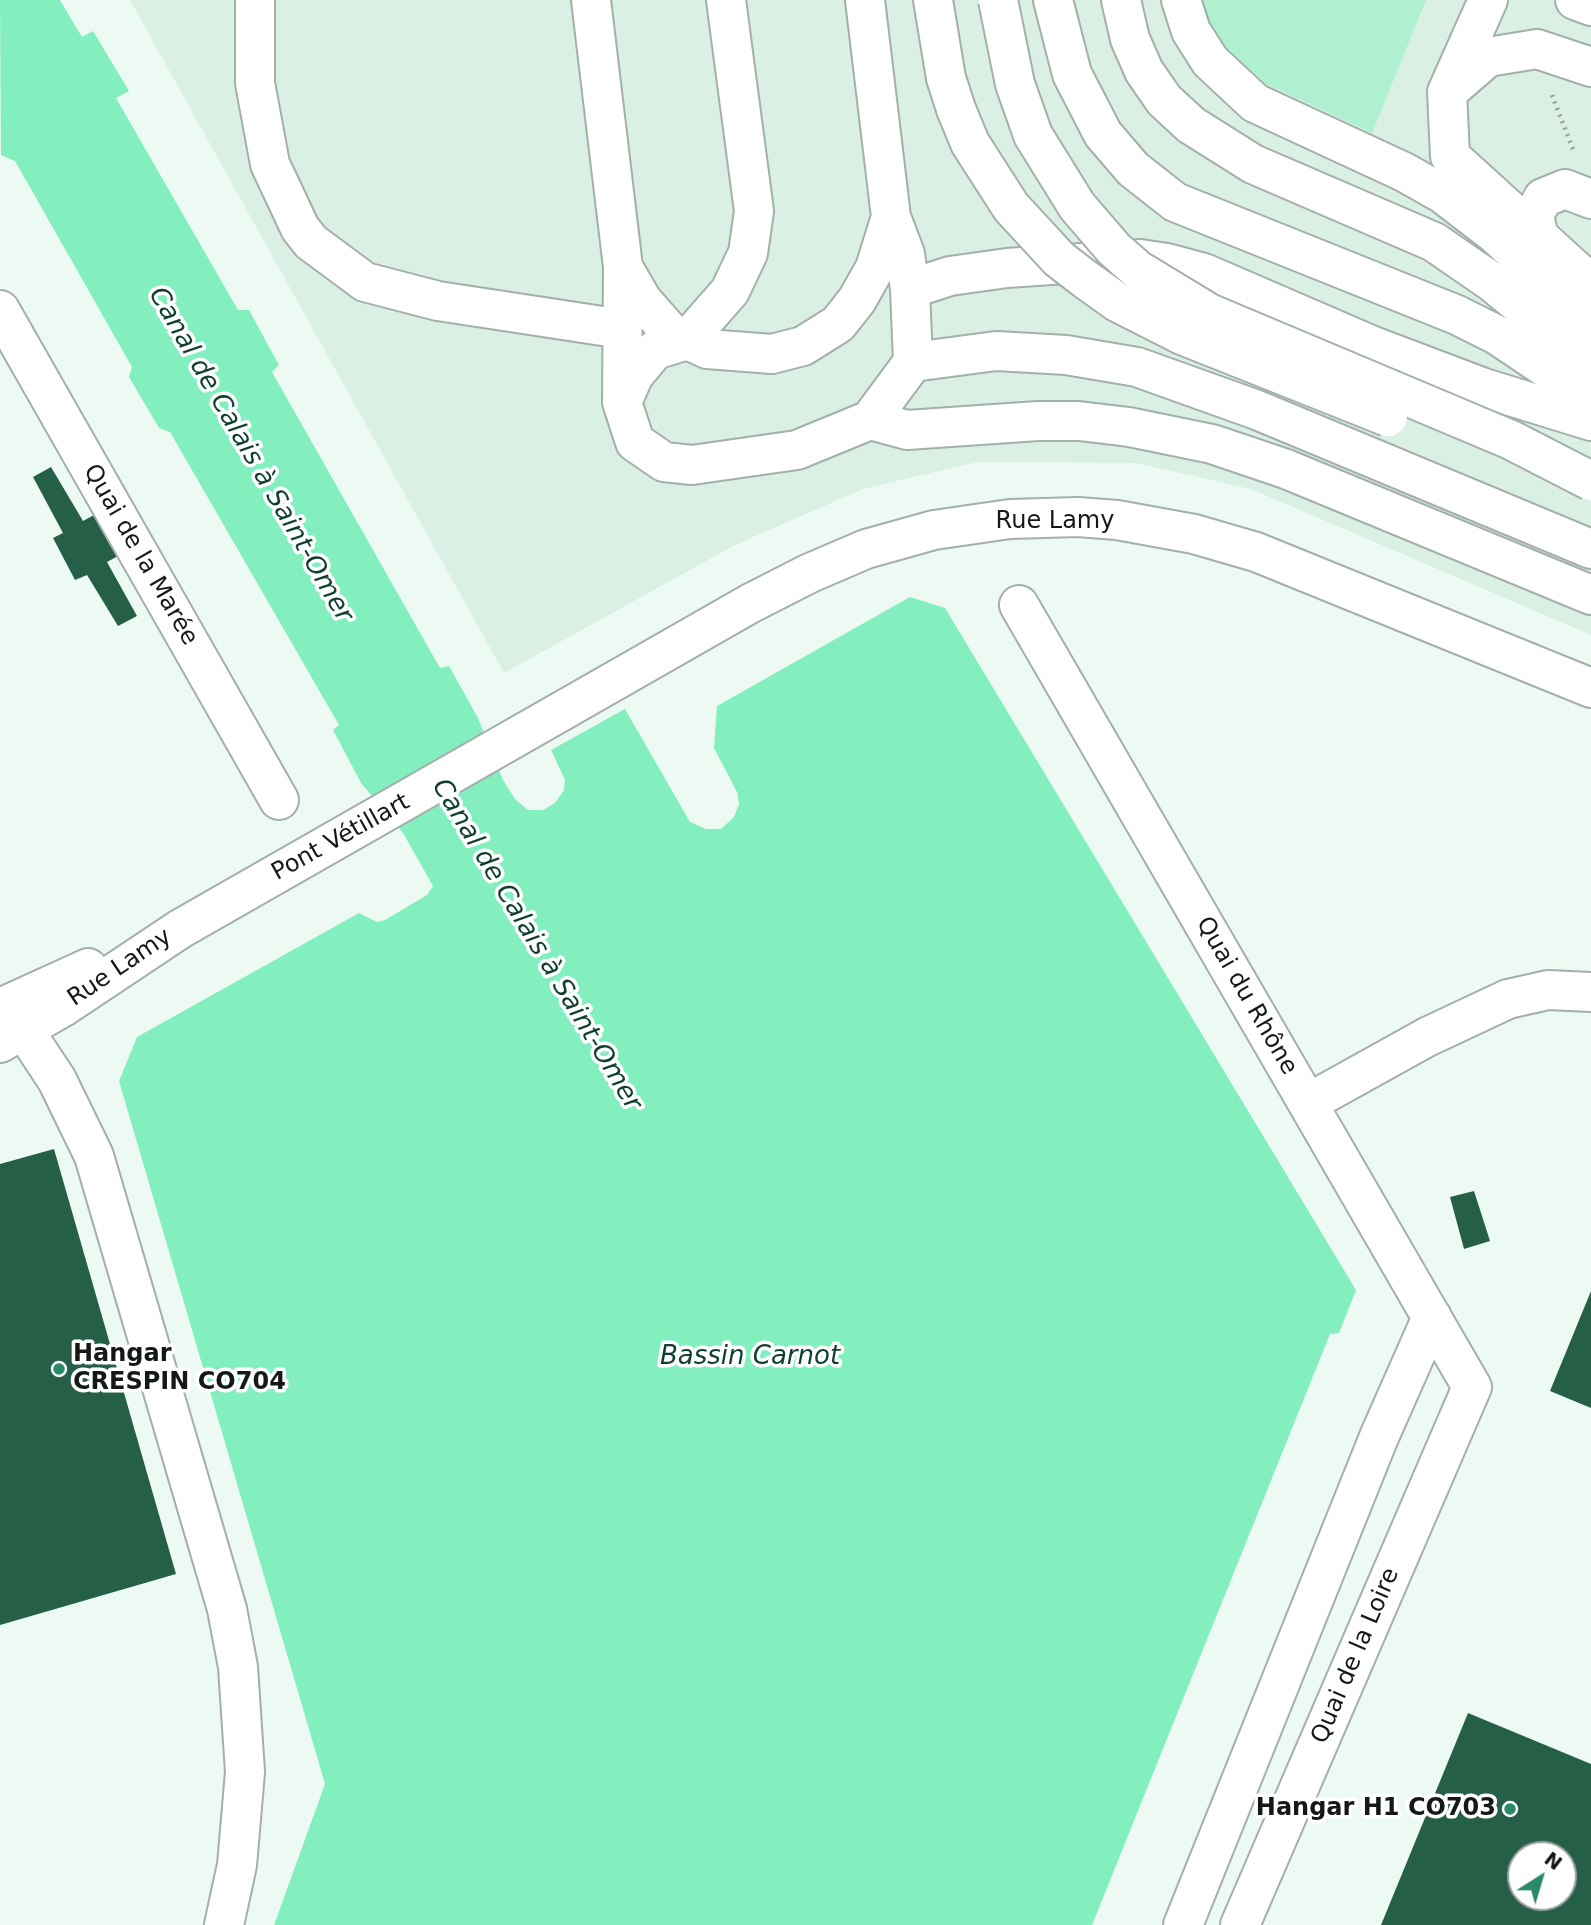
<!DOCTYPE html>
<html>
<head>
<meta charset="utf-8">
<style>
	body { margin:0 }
	#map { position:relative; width:1591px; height:1925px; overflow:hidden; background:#edfaf3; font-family:"DejaVu Sans",sans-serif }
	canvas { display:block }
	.north { position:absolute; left:1507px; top:1841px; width:70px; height:70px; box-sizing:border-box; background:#fff; border:2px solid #a1a3a2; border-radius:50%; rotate:37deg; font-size:19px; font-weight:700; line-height:28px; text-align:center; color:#141916 }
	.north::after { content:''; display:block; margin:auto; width:24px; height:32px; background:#298b65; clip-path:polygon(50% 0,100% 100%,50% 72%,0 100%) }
</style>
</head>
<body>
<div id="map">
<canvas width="1591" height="1925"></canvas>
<div class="north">N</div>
</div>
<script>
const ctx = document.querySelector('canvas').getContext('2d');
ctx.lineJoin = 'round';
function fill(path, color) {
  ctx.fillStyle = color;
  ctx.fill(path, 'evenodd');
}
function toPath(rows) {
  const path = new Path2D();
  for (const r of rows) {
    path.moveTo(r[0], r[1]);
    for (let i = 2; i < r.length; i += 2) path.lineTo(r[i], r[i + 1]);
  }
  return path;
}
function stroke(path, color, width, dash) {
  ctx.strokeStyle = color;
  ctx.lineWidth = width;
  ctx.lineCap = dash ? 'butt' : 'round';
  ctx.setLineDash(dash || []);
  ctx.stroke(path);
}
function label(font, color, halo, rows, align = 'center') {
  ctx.font = font + ' "DejaVu Sans",sans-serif';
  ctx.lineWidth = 7;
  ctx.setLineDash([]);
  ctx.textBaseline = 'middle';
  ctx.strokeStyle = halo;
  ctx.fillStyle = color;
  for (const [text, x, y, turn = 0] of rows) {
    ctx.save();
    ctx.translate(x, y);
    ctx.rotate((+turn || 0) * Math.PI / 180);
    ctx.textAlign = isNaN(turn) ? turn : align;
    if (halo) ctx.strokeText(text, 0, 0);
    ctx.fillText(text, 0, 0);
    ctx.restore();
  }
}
const built = toPath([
	[130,0,1591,0,1591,635,1251,489,1136,463,977,462,863,489,735,545,504,673]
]);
const green = toPath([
	[1199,0,1426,0,1372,133,1264,83,1231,59,1210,30]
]);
const water = toPath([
	[0,0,60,0,82,37,93,31,129,91,116,98,238,310,249,310,279,365,272,372,440,668,449,666,478,718,503,780,515,799,528,810,543,810,555,803,564,790,565,780,551,750,625,709,690,822,706,829,721,829,734,817,739,804,737,792,714,748,717,706,910,597,945,608,1356,1290,1339,1333,1330,1334,1092,1925,274,1925,325,1784,119,1081,137,1037,359,913,377,922,385,920,427,895,433,886,403,833,361,783,333,730,339,725,170,432,159,428,129,377,132,367,15,161,1,155]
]);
const building = toPath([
	[51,467,83,521,94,515,118,556,107,562,137,616,118,626,87,575,75,580,53,538,63,533,33,477],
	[54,1149,176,1574,0,1625,0,1164],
	[1474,1191,1490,1241,1464,1249,1450,1197],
	[1591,1291,1591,1408,1550,1391],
	[1468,1713,1591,1764,1591,1925,1381,1925],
	[1521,1855,1563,1855,1563,1897,1521,1897]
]);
const path = toPath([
	[1552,95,1574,152]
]);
const minor = toPath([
	[255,0,255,83,270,164,300,228,311,242,365,282,438,301,622,329],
	[591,0,623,267,622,402,635,442,664,462,692,465,797,450,870,420,913,362,910,289,905,254,891,217,865,0],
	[933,0,946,78,956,109],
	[1053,0,1072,74,1103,134,1133,169,1175,202,1457,315,1497,335,1591,398],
	[1121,0,1130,39,1144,71,1164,100,1191,125,1253,164,1434,242,1492,282,1591,363],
	[1181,0,1191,31,1210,61,1255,103,1404,172,1443,194,1495,234,1591,322],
	[1488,0,1447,92,1450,156,1591,284],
	[1575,0,1591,6],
	[1451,89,1488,57,1537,49,1591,67],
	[1539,238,1534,215,1543,198,1565,189,1591,199],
	[623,267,642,300,670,332,707,349,772,354,803,346,838,324,857,300,875,268,891,217],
	[910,289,950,276,1007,268,1140,259,1167,263,1204,273,1373,346,1484,388,1591,421],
	[0,310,279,800],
	[913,362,996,351,1066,355,1137,367,1257,410,1591,549],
	[622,402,634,375,655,350,687,340,730,291,748,253,754,211,726,0],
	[870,420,907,430,1038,421,1079,421,1129,427,1212,444,1286,469,1591,595],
	[1019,605,1472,1387,1240,1925],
	[0,1008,88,968],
	[24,1030,57,1080,94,1156,227,1609,238,1667,245,1772,237,1865,224,1925],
	[0,1043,63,1007,180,929,751,603,810,573,866,549,934,530,1010,519,1078,517,1117,520,1194,534,1256,552,1591,688],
	[1308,1103,1427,1037,1508,999,1548,990,1591,992],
	[1183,1925,1379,1437,1432,1317]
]);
const minorBridge = toPath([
	[998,0,1015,84,1033,135,1077,206,1114,249,1138,270,1209,313,1511,440,1591,481],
	[956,109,970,143,1011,207,1059,259,1085,279,1117,302,1182,335,1388,417]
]);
const markers = [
	[59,1369,7,"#298b65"],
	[1510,1809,7,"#298b65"]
];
const streetNames = [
	["Rue Lamy",1055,522],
	["Quai de la Marée",140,555,60],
	["Pont Vétillart",341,838,-29],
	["Rue Lamy",120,968,-34],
	["Quai du Rhône",1246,996,60],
	["Quai de la Loire",1356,1656,-67]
];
const poiNames = [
	["Hangar",73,1355],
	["CRESPIN CO704",73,1383],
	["Hangar H1 CO703",1496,1809,"right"]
];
const waterNames = [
	["Canal de Calais à Saint-Omer",250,455,60],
	["Canal de Calais à Saint-Omer",536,945,59],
	["Bassin Carnot",750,1357]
];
fill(built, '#daf0e5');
fill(green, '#aff0d0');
fill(water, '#83efbf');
fill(building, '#255f47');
stroke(minor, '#a3b0a9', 42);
stroke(path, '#97a19b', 4.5, [2, 5]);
stroke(minor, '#fff', 38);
stroke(minorBridge, '#a3b0a9', 42, []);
stroke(minorBridge, '#fff', 38);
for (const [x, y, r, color] of markers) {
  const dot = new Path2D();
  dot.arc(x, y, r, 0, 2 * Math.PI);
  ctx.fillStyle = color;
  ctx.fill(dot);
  stroke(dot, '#fff', 2.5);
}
label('24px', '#141916', '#fff', streetNames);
label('bold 24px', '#141916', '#fff', poiNames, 'left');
label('italic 26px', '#103f2d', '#fff', waterNames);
</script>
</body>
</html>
